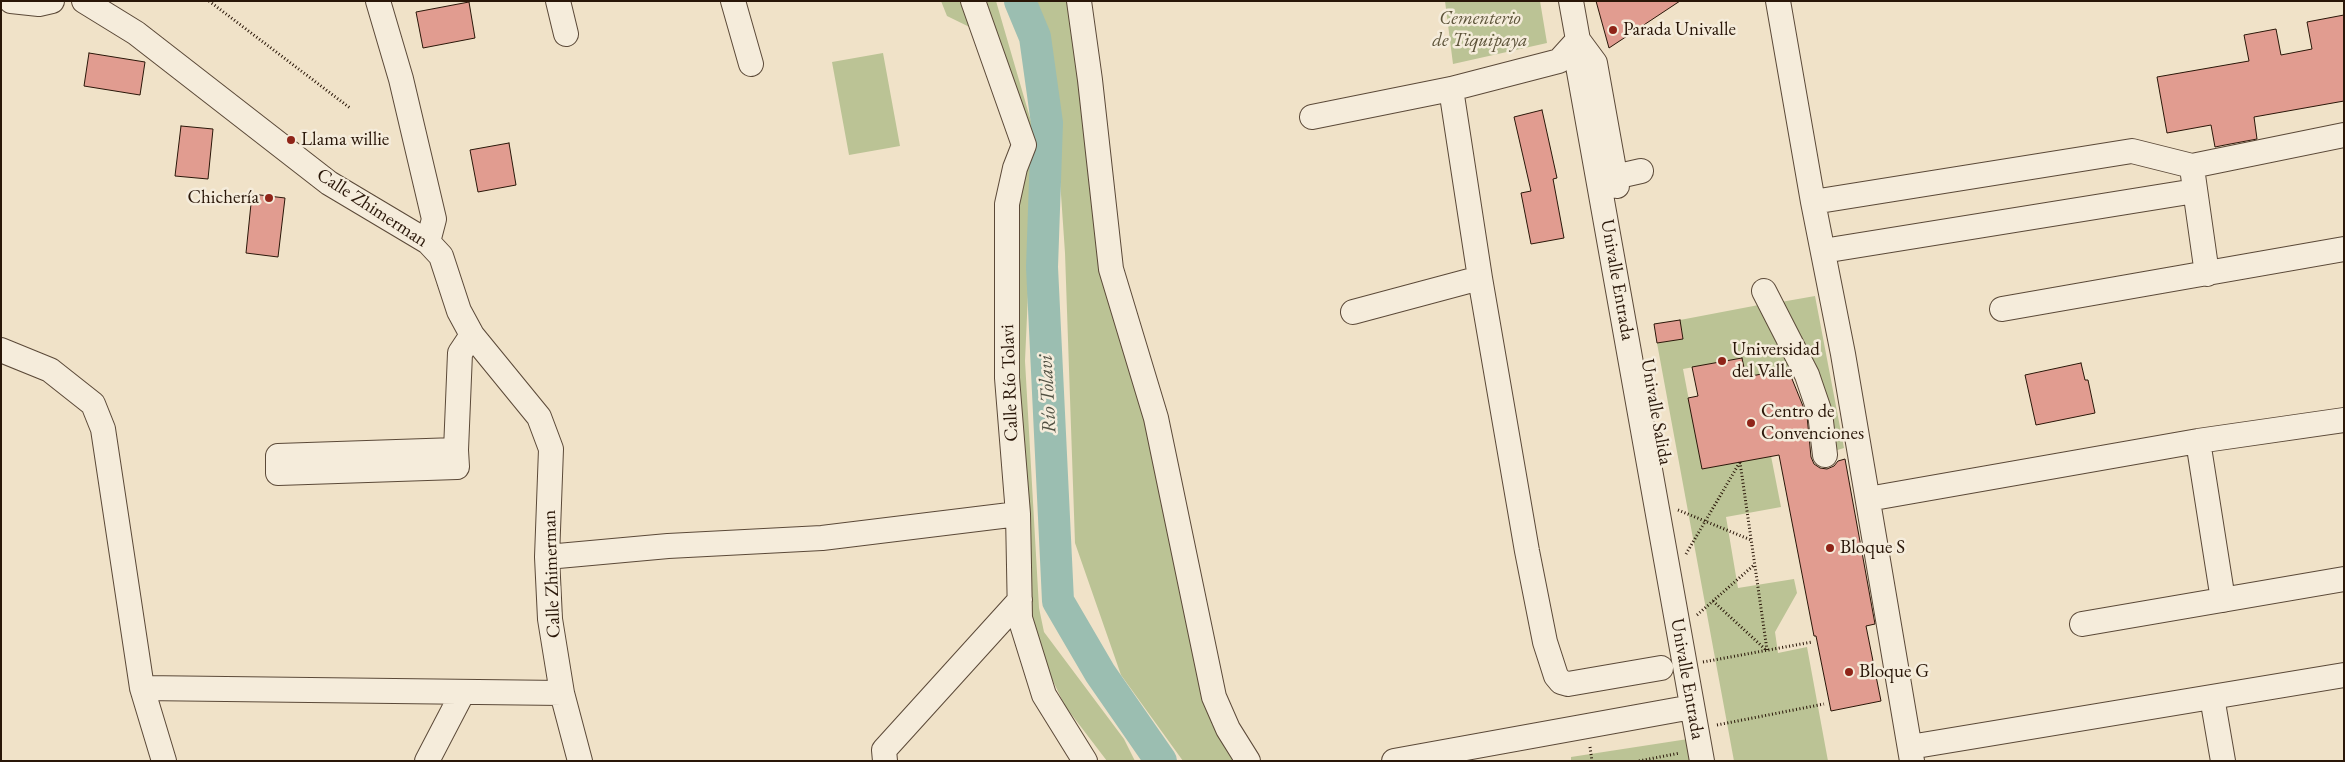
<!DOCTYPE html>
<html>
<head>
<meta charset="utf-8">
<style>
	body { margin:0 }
	#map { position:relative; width:2345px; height:762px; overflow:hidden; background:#f0e2c8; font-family:"EB Garamond",serif }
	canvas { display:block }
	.frame { position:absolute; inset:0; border:2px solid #291608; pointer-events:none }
</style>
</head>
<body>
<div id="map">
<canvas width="2345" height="762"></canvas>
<div class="frame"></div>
</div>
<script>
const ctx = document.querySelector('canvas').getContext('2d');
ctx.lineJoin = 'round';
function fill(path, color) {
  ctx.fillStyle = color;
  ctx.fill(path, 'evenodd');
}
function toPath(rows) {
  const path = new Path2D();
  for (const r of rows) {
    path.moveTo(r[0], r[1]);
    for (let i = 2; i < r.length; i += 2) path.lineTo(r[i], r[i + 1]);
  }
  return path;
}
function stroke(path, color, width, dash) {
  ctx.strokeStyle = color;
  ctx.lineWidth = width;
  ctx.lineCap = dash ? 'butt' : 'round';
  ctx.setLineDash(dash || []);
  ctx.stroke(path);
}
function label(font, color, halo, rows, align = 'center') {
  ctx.font = font + ' "EB Garamond",serif';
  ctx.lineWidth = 5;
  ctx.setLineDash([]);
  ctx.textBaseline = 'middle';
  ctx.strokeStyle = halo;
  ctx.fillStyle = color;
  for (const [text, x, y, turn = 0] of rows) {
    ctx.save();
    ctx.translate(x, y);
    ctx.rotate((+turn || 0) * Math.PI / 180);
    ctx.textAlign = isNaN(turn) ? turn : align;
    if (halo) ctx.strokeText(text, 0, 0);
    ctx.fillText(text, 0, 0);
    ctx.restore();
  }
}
const green = toPath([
	[941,1,996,1,1035,135,1025,361,1039,608,1044,632,1124,739,1135,761,1107,761,1065,706,1030,633,1015,378,1014,203,1024,167,994,39,947,16],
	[1037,1,1068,1,1157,457,1194,659,1215,722,1238,761,1183,761,1121,675,1075,543,1065,253,1051,48],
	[1445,1,1540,1,1547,43,1453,64],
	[883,53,900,146,849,155,832,62],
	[1815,296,1844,448,1831,452,1781,302],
	[1764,304,1798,367,1746,377,1742,358,1683,369,1702,469,1771,456,1781,507,1726,517,1738,588,1794,579,1797,593,1775,632,1778,653,1807,647,1828,761,1734,761,1657,343,1683,339,1680,320],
	[1688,739,1691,761,1571,761,1571,757]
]);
const river = toPath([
	[1020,1,1035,37,1047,123,1042,267,1058,601,1100,673,1161,761]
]);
const building = toPath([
	[1596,1,1680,1,1609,48,1596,1],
	[469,2,475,38,423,48,416,12,469,2],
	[2344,15,2344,101,2254,117,2257,139,2225,145,2215,147,2211,125,2167,133,2157,77,2249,61,2244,35,2276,29,2281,55,2312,49,2307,22,2344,15],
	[89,53,145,62,140,95,84,86,89,53],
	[1542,110,1557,178,1553,179,1564,238,1531,244,1521,193,1531,191,1514,117,1542,110],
	[181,126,213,129,208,179,175,176,181,126],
	[509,143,516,185,478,192,470,150,509,143],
	[252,194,285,198,278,257,246,253,252,194],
	[1680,320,1683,339,1657,343,1654,324,1680,320],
	[1742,358,1746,377,1788,369,1807,416,1811,457,1814,464,1820,468,1827,469,1834,466,1838,461,1845,459,1875,624,1866,626,1881,701,1831,711,1816,636,1814,636,1779,455,1702,469,1688,398,1698,396,1692,367,1742,358],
	[2081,363,2085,380,2088,380,2095,413,2036,425,2025,375,2081,363]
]);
const path = toPath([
	[209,1,350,108],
	[1740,462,1767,650],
	[1678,510,1751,540],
	[1686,554,1740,462],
	[1713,601,1766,650],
	[1697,615,1754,565],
	[1703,662,1812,642],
	[1717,725,1824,704],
	[1590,747,1592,761],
	[1639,761,1680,753]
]);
const minor = toPath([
	[11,1,39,4,52,1],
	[84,1,136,33,329,183,428,242,441,256,459,311,472,335,539,417,551,449,547,557,550,619,562,693,580,761],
	[378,1,401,79,434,219,428,242],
	[558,1,566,34],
	[733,1,751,64],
	[973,1,1024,145,1015,168,1007,204,1007,378,1018,514,1020,618,1044,695,1085,761],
	[1079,1,1090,80,1111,269,1156,418,1214,697,1228,729,1248,761],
	[1571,1,1578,40,1578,66,1702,761],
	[1778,1,1813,202,1843,354,1912,761],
	[1578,40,1595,63,1617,186],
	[1451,89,1480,278,1527,551,1545,642,1556,676,1561,682,1568,684,1661,668],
	[1312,117,1451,89,1559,61,1578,40],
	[2193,175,2207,274],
	[1601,180,1641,171],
	[1813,202,2132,151,2192,166,2344,135],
	[1823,251,2195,191],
	[1764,291,1807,375,1820,413,1825,455],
	[2002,309,2344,249],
	[1353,312,1480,278],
	[1,350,50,370,93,404,103,429,142,688,164,761],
	[2198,441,2223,600],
	[456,450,457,467,278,473,278,456,456,450],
	[456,450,460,353,472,335],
	[1868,499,2198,441,2344,420],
	[547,557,668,546,822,538,1018,514],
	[2082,624,2344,579],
	[142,688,562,693],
	[2212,697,2223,761],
	[1910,747,2344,675],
	[427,761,463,692],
	[885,761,884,750,1020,600],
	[1394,761,1692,707]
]);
const markers = [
	[1613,30,5,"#8f2418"],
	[291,140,5,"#8f2418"],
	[269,198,5,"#8f2418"],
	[1722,361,5,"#8f2418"],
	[1751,423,5,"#8f2418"],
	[1830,548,5,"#8f2418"],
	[1849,672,5,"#8f2418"]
];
const parkNames = [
	["Cementerio",1480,19],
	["de Tiquipaya",1480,41]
];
const poiNames = [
	["Parada Univalle",1623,30],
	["Llama willie",301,140],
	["Chichería",259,198,"right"],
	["Universidad",1732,350],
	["del Valle",1732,372],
	["Centro de",1761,412],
	["Convenciones",1761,434],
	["Bloque S",1840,548],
	["Bloque G",1859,672]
];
const streetNames = [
	["Calle Zhimerman",372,208,33],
	["Univalle Entrada",1617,280,80],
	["Calle Río Tolavi",1010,383,-92],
	["Univalle Salida",1656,412,80],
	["Calle Zhimerman",552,574,-92],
	["Univalle Entrada",1687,679,80]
];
const waterNames = [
	["Río Tolavi",1048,394,-93]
];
fill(green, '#bbc395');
stroke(river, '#9bbeb1', 32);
fill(building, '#e19c90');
stroke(building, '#291608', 1);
stroke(minor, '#5b4938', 26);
stroke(path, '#291608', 3, [1, 2.5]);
stroke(minor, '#f5ecdb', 24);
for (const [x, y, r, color] of markers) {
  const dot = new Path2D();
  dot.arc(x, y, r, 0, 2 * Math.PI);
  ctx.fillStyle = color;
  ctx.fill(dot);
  stroke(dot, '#f5ecdb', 2);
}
label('italic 19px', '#5c5339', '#f5ecdb', parkNames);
label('19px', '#291608', '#f5ecdb', poiNames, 'left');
label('19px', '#291608', '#f5ecdb', streetNames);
label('italic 20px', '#515143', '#f5ecdb', waterNames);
</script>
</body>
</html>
